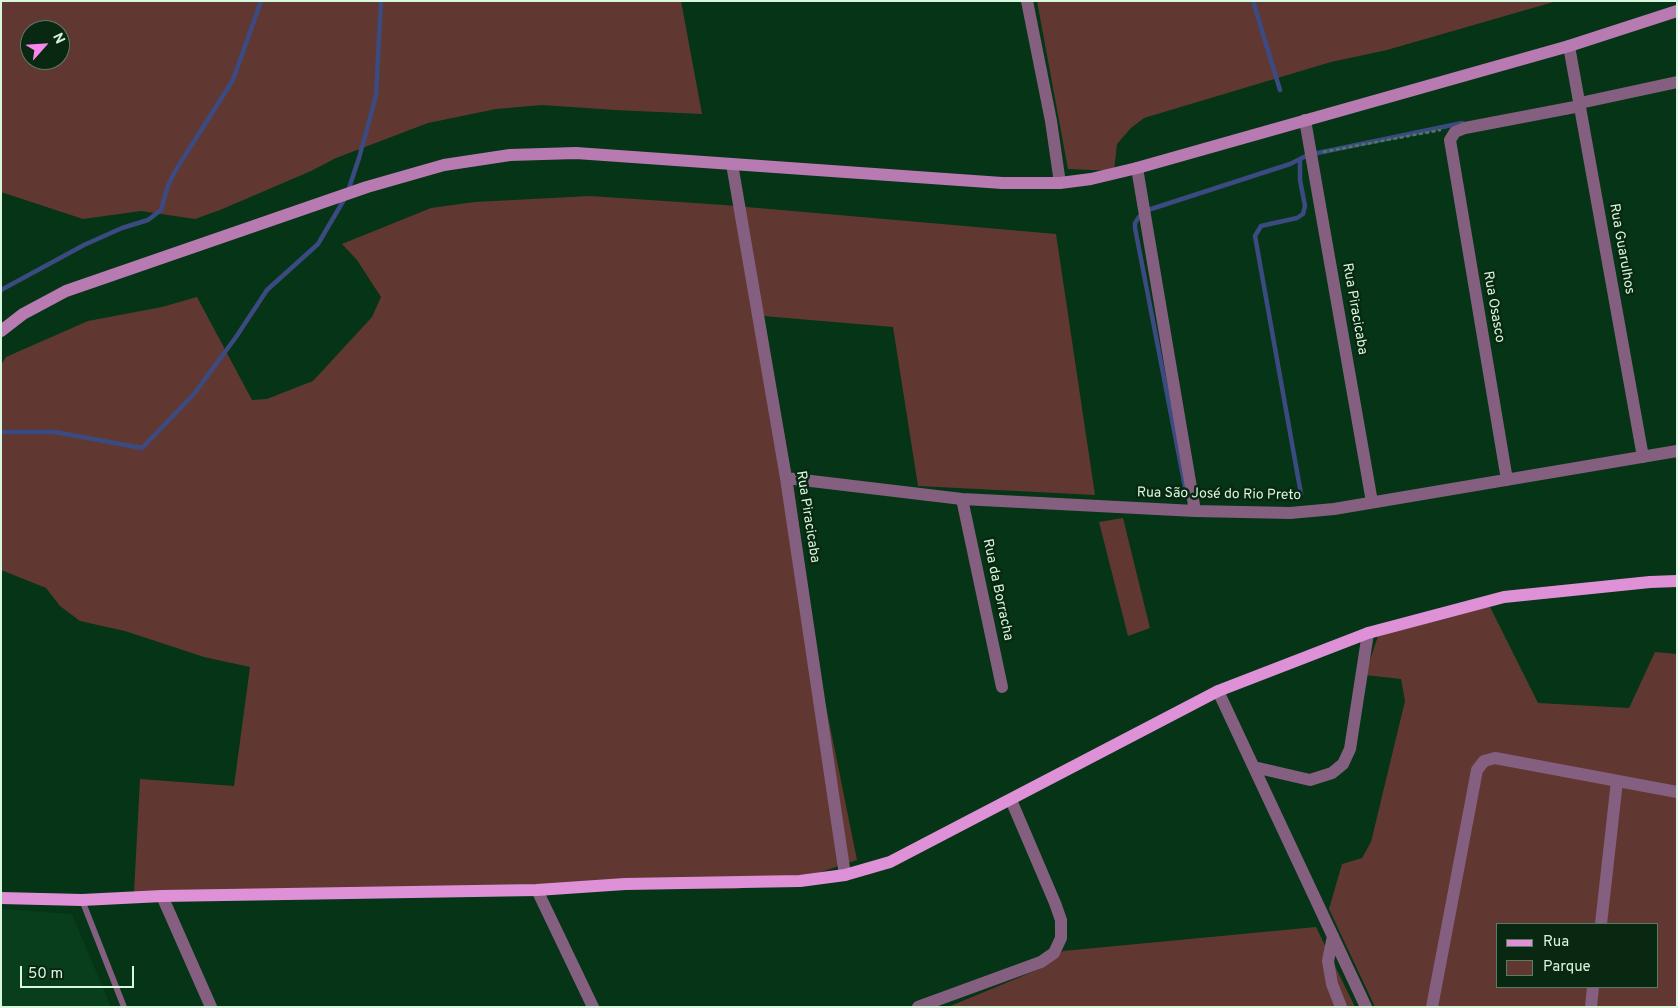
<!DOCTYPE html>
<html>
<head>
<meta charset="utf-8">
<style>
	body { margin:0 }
	#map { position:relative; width:1678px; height:1008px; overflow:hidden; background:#053416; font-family:Overpass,sans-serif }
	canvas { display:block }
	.frame { position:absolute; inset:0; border:2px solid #d9f6de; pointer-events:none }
	.legend { position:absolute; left:1496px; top:923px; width:162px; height:65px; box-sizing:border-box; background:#092812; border:1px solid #5c7a64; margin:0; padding:6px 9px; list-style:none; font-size:15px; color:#d9f6de }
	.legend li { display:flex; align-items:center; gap:10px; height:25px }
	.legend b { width:25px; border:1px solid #5c7a64 }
	.north { position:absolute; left:20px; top:20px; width:50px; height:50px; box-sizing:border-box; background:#092812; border:1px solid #5c7a64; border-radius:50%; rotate:64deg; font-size:14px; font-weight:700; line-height:20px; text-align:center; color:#d9f6de }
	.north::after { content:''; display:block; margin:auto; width:18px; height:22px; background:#f688ed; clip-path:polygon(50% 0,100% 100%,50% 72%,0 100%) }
	.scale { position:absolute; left:20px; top:966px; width:114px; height:22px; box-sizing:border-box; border:2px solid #d9f6de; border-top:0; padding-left:6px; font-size:15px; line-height:18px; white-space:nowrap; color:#d9f6de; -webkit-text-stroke:4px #092812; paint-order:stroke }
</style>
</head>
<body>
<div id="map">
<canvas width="1678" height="1008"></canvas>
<div class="frame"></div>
<ul class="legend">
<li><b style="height:6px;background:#df91d7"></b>Rua</li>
<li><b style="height:14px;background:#613831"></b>Parque</li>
</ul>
<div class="north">N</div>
<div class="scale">50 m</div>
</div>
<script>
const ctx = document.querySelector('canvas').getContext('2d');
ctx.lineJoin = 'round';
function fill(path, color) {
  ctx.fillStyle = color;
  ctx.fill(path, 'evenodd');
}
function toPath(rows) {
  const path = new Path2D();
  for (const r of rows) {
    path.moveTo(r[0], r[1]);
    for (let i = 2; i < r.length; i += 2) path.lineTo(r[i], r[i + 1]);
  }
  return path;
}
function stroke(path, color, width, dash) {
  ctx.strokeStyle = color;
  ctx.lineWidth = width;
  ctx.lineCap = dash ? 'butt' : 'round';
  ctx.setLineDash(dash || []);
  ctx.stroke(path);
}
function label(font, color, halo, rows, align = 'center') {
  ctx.font = font + ' Overpass,sans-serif';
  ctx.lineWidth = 5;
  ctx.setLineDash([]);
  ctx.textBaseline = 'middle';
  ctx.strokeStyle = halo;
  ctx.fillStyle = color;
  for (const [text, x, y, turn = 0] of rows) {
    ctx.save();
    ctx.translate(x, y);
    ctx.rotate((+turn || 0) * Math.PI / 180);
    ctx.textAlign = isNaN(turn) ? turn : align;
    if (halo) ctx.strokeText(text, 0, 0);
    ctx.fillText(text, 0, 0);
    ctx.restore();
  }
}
const built = toPath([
	[1,909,72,914,111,1007,1,1007]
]);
const green = toPath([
	[1,1,681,1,702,114,615,110,542,105,496,109,428,123,336,158,311,171,220,210,195,219,141,211,83,219,1,192],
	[30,30,60,30,60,60,30,60],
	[1037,1,1557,1,1387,50,1331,62,1144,118,1131,128,1117,144,1114,171,1068,169],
	[590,196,724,205,1056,234,1095,495,918,486,893,327,763,316,794,489,820,677,857,860,788,883,735,889,603,887,134,893,140,779,234,786,250,667,204,657,125,631,80,621,60,606,46,588,1,570,1,365,6,357,88,321,162,307,197,297,252,400,267,399,313,381,372,317,381,297,357,260,342,244,431,208,475,202],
	[1123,518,1150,628,1128,636,1099,522],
	[1490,607,1538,703,1629,708,1655,652,1677,654,1677,1007,1375,1007,1329,909,1342,864,1362,858,1371,842,1405,701,1401,679,1365,675,1378,636,1428,618],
	[1497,924,1657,924,1657,987,1497,987],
	[1316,927,1355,1007,948,1007,1042,968,1063,951]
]);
const stream = toPath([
	[1253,1,1280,90],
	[1300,159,1300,180,1305,206,1303,214,1297,218,1261,226,1255,236,1301,494],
	[348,191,359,158,376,96,381,1],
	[1,290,84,245,122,228,148,220,161,210,168,185,177,168,233,80,261,1],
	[1,432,55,432,142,448,194,394,236,337,267,290,318,244,345,198],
	[1186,492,1135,228,1135,223,1139,217,1148,210,1290,164,1308,155,1462,123]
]);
const path = toPath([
	[1323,152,1441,130]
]);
const lane = toPath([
	[82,900,124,1007]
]);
const street = toPath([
	[1027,1,1051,121,1060,183],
	[1569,46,1643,457],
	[1580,103,1677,82],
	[1305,120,1372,502],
	[732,164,786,478,845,875],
	[1137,168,1195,511],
	[786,478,962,499,1195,511,1290,513,1334,509,1677,451],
	[1507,480,1450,140,1455,132,1465,128,1580,106],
	[962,499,1002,687],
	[1218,691,1366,1007],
	[1254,767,1310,780,1332,773,1343,764,1350,749,1368,633],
	[537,890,593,1007],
	[162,896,211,1007],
	[1601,924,1617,781],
	[1333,936,1328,961,1332,984,1341,1007],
	[918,1007,1041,962,1054,953,1061,938,1061,920,1055,903,1011,800],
	[1432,1007,1477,770,1484,761,1495,758,1677,792],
	[1591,1007,1593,987]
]);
const secondary = toPath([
	[1,331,23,314,66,291,367,187,444,165,510,155,576,153,1002,183,1060,183,1091,179,1137,168,1569,46,1677,11]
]);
const primary = toPath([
	[1,898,82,900,162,896,537,890,625,884,800,881,845,875,890,862,1218,691,1368,633,1504,597,1650,582,1677,581]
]);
const streetNames = [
	["Rua Guarulhos",1621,249,80],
	["Rua Osasco",1493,307,80],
	["Rua Piracicaba",1354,309,80],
	["Rua São José do Rio Preto",1219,495,1],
	["Rua Piracicaba",807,517,81],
	["Rua da Borracha",997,590,78]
];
fill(built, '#083e1c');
fill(green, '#613831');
stroke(stream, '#3b4a81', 4.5);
stroke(path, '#50795d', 2.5, [4, 2.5]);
stroke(lane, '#845f80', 6);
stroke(street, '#845f80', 12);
stroke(secondary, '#b77bb1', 12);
stroke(primary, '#df91d7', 12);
label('14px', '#d9f6de', '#092812', streetNames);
</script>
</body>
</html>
